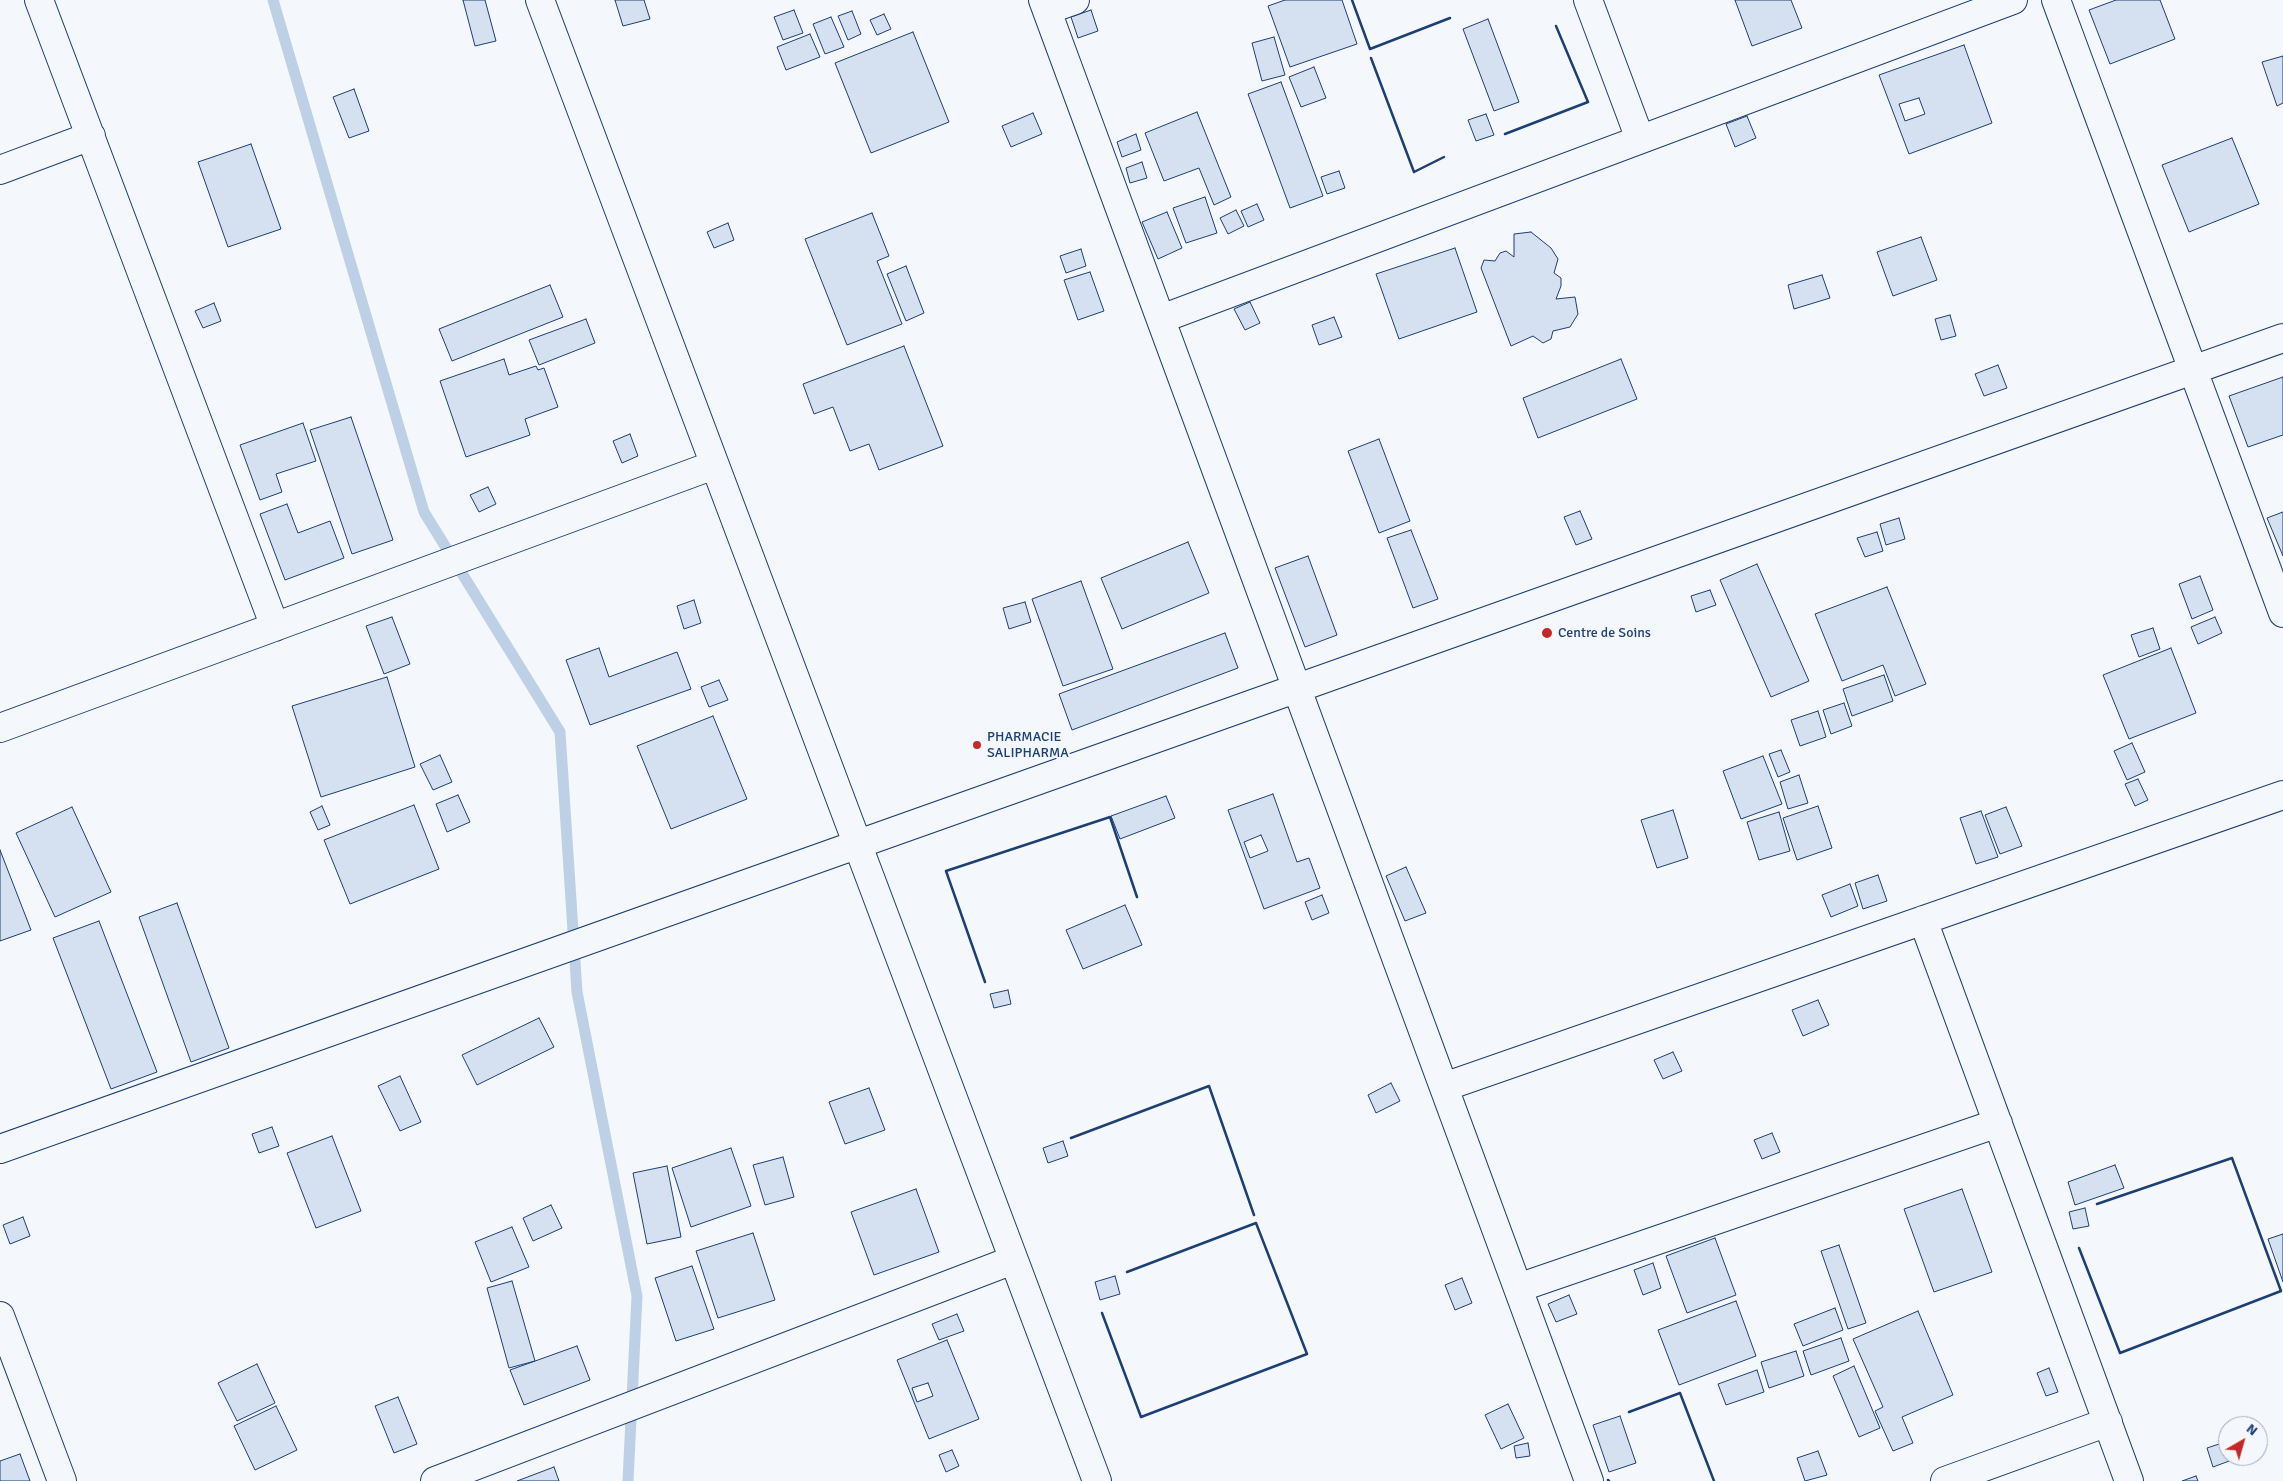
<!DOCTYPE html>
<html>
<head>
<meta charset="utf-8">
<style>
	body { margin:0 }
	#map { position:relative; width:2283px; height:1481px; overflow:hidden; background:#f4f7fb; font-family:Signika,sans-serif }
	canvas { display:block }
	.north { position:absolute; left:2218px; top:1416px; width:50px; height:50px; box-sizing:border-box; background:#f4f7fb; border:1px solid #9eadc5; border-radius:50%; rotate:38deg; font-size:14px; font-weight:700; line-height:20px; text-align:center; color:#1d3f73 }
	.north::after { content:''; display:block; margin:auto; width:18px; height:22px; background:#c62828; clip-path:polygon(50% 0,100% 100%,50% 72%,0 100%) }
</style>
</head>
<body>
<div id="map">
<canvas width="2283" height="1481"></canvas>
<div class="north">N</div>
</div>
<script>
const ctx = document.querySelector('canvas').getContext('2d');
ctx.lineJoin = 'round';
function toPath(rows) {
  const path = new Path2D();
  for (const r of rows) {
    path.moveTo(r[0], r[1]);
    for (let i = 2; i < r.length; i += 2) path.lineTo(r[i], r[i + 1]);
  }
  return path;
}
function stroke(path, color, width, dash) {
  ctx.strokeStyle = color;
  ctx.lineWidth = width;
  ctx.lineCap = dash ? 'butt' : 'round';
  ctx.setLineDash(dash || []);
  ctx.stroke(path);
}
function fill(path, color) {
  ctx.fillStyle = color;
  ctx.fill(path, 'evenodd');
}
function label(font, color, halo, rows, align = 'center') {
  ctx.font = font + ' Signika,sans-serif';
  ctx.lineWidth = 4;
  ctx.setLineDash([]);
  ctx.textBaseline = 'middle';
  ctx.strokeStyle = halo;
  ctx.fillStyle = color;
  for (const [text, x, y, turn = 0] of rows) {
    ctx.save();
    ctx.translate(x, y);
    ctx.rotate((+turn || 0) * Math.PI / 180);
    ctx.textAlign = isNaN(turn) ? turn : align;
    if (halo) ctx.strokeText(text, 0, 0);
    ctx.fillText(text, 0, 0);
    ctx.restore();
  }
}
const stream = toPath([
	[273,0,424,512,560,732,577,992,637,1296,628,1481]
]);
const building = toPath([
	[463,0,485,0,496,41,475,46,463,0],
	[615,0,644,0,650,19,623,26,615,0],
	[1285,0,1342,0,1357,44,1290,67,1268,6,1285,0],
	[1735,0,1791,0,1802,28,1752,46,1735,0],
	[2116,0,2160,0,2175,39,2110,64,2089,10,2116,0],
	[794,10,803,33,783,40,774,17,794,10],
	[1091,10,1098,31,1078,38,1071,17,1091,10],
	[852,11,861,34,848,40,838,16,852,11],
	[884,14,891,29,877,35,870,20,884,14],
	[831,17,844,47,825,54,813,24,831,17],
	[1488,19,1519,102,1494,111,1463,29,1488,19],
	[913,32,949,122,871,153,835,63,913,32],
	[810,34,820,57,786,70,777,47,810,34],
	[1274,37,1285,75,1262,81,1252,43,1274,37],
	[1964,45,1992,123,1909,154,1879,75,1964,45],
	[1919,98,1925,114,1905,121,1899,104,1919,98],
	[2283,56,2283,103,2277,106,2262,62,2283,56],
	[1314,67,1326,98,1301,107,1289,77,1314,67],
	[1281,82,1323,196,1290,208,1248,94,1281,82],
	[354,89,369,131,349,138,333,97,354,89],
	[1197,112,1231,197,1214,205,1199,168,1164,181,1145,133,1197,112],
	[1033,113,1042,134,1011,147,1002,126,1033,113],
	[1486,114,1494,135,1476,141,1468,120,1486,114],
	[1747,116,1756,138,1735,147,1726,124,1747,116],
	[1136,134,1141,150,1122,157,1117,142,1136,134],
	[2232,138,2259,204,2189,232,2162,165,2232,138],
	[251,144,281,229,228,247,198,162,251,144],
	[1142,162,1147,178,1130,183,1126,168,1142,162],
	[1339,171,1345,188,1327,194,1321,177,1339,171],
	[1205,197,1217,233,1186,243,1173,208,1205,197],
	[1257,204,1264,220,1248,227,1241,211,1257,204],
	[1236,210,1244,226,1228,234,1220,218,1236,210],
	[1167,212,1182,248,1158,259,1142,222,1167,212],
	[872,213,889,256,877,261,902,324,847,345,805,239,872,213],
	[728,223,734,240,714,248,707,232,728,223],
	[1531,232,1551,248,1558,259,1554,273,1561,278,1561,286,1556,299,1575,297,1578,314,1570,327,1553,331,1551,339,1543,343,1533,336,1511,346,1481,268,1484,260,1495,261,1500,253,1506,251,1514,257,1514,234,1531,232],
	[1921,237,1937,280,1893,296,1877,252,1921,237],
	[1455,248,1477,312,1399,339,1376,274,1455,248],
	[1081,249,1086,266,1066,273,1060,256,1081,249],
	[906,266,924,313,906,321,887,274,906,266],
	[1090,272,1104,311,1078,320,1064,280,1090,272],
	[1822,275,1830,298,1794,309,1788,285,1822,275],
	[550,285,563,317,452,361,439,329,550,285],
	[1250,302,1260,323,1245,330,1234,309,1250,302],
	[214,303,221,321,203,328,195,311,214,303],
	[1950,315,1956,336,1941,340,1935,319,1950,315],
	[1334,317,1342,337,1319,345,1312,325,1334,317],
	[586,319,595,343,539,365,529,340,586,319],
	[904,346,943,446,879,470,869,444,850,451,833,407,814,414,803,384,904,346],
	[504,359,509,375,536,366,538,370,544,368,558,407,525,419,530,435,466,457,440,381,504,359],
	[1621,359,1637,399,1538,438,1523,398,1621,359],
	[1998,365,2007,388,1984,396,1975,374,1998,365],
	[2283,377,2283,435,2248,447,2229,396,2283,377],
	[351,417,393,540,352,554,310,430,351,417],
	[303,423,316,461,276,474,282,492,260,500,240,445,303,423],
	[630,434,638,456,622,463,613,441,630,434],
	[1379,439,1410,521,1379,533,1348,451,1379,439],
	[488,487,496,504,479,512,470,495,488,487],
	[287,504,298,533,330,521,344,558,285,580,260,514,287,504],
	[1580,511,1592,539,1576,545,1564,517,1580,511],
	[2283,512,2283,556,2267,518,2283,512],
	[1899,518,1905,539,1886,545,1880,524,1899,518],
	[1411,530,1438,599,1413,608,1387,538,1411,530],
	[1877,532,1883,551,1865,557,1857,538,1877,532],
	[1188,542,1209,593,1122,629,1101,578,1188,542],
	[1308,556,1337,635,1305,647,1275,568,1308,556],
	[1757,564,1809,681,1771,697,1720,580,1757,564],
	[2200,576,2213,610,2192,619,2179,584,2200,576],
	[1081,581,1113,669,1063,686,1032,599,1081,581],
	[1887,587,1926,684,1895,696,1883,665,1842,681,1815,614,1887,587],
	[1710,590,1716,605,1696,612,1691,596,1710,590],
	[694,600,701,623,684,629,677,606,694,600],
	[1025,602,1031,622,1009,629,1003,608,1025,602],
	[392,617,410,664,384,674,366,626,392,617],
	[2215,617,2222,633,2198,644,2191,627,2215,617],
	[2153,628,2160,649,2139,657,2131,635,2153,628],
	[1225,633,1238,668,1072,730,1059,694,1225,633],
	[599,648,609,677,677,652,691,689,590,725,566,660,599,648],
	[2171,648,2196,713,2129,739,2103,675,2171,648],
	[1884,675,1893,701,1852,716,1843,689,1884,675],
	[387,677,415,767,321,797,292,706,387,677],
	[719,680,728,700,709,707,701,687,719,680],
	[1844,703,1852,726,1831,734,1823,710,1844,703],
	[1818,711,1826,737,1800,746,1791,720,1818,711],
	[713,716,747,799,671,829,637,746,713,716],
	[2132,743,2145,772,2127,780,2114,751,2132,743],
	[1781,750,1790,772,1778,777,1769,754,1781,750],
	[440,755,452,782,433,790,420,764,440,755],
	[1763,756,1782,804,1741,819,1723,771,1763,756],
	[1799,775,1808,803,1788,809,1780,782,1799,775],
	[2138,779,2148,800,2135,806,2125,784,2138,779],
	[1273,794,1297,862,1309,858,1320,888,1264,909,1228,810,1273,794],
	[1261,835,1268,851,1250,858,1244,842,1261,835],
	[458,795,470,822,447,832,436,804,458,795],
	[1166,796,1175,818,1120,839,1111,816,1166,796],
	[414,805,439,869,350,904,324,840,414,805],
	[322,806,330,825,318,830,310,812,322,806],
	[1818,806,1832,848,1797,860,1783,818,1818,806],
	[72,807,111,892,55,917,16,833,72,807],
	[2006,807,2022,846,2000,854,1985,815,2006,807],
	[1673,810,1688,858,1657,868,1641,820,1673,810],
	[1981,811,1998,857,1976,864,1960,818,1981,811],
	[1779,812,1790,851,1759,860,1747,822,1779,812],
	[0,850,31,930,0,941,0,850],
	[1406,867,1426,913,1405,921,1386,876,1406,867],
	[1878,875,1887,901,1863,909,1855,883,1878,875],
	[1850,884,1858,906,1831,917,1822,895,1850,884],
	[1322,895,1329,913,1312,920,1305,902,1322,895],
	[177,903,229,1048,191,1062,139,917,177,903],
	[1125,905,1142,945,1083,969,1066,930,1125,905],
	[99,921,157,1072,111,1089,53,938,99,921],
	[1008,990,1011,1004,994,1008,990,994,1008,990],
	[1818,1000,1829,1025,1803,1036,1792,1010,1818,1000],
	[539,1018,554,1047,477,1085,462,1055,539,1018],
	[1673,1052,1682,1071,1663,1079,1654,1060,1673,1052],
	[400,1076,421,1122,400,1131,378,1086,400,1076],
	[1391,1083,1400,1101,1376,1113,1368,1095,1391,1083],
	[869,1088,885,1130,845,1144,829,1102,869,1088],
	[272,1127,279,1146,259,1153,252,1134,272,1127],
	[1772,1133,1780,1152,1762,1159,1754,1140,1772,1133],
	[332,1136,361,1211,316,1228,287,1153,332,1136],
	[1063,1141,1068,1156,1048,1163,1043,1148,1063,1141],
	[731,1148,751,1206,691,1227,672,1168,731,1148],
	[783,1157,794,1197,765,1205,753,1165,783,1157],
	[2115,1165,2124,1188,2075,1205,2068,1182,2115,1165],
	[667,1166,681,1237,647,1244,633,1173,667,1166],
	[916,1189,939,1252,874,1275,851,1212,916,1189],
	[1962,1189,1992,1272,1934,1292,1904,1209,1962,1189],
	[551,1205,562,1228,533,1241,523,1218,551,1205],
	[2085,1208,2089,1226,2073,1229,2069,1212,2085,1208],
	[23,1217,30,1236,10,1244,3,1225,23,1217],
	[512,1227,529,1267,491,1282,475,1242,512,1227],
	[753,1233,775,1300,718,1318,696,1251,753,1233],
	[2283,1234,2283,1282,2268,1239,2283,1234],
	[1715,1238,1736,1295,1687,1313,1666,1256,1715,1238],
	[1839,1245,1866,1323,1848,1329,1821,1251,1839,1245],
	[1653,1263,1661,1288,1643,1295,1634,1270,1653,1263],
	[692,1266,714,1329,676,1341,655,1278,692,1266],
	[1115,1276,1120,1294,1100,1300,1095,1282,1115,1276],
	[1462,1278,1472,1303,1455,1310,1445,1285,1462,1278],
	[512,1281,535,1361,509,1368,487,1288,512,1281],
	[1569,1295,1577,1314,1556,1322,1548,1304,1569,1295],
	[1736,1301,1756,1356,1679,1385,1658,1330,1736,1301],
	[1835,1308,1843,1330,1803,1346,1794,1324,1835,1308],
	[1918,1311,1953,1395,1902,1417,1913,1443,1893,1451,1875,1411,1883,1407,1853,1339,1918,1311],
	[957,1314,964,1331,939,1340,932,1324,957,1314],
	[1841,1338,1849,1361,1811,1375,1803,1351,1841,1338],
	[947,1340,979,1419,929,1439,897,1360,947,1340],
	[928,1383,933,1396,917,1402,912,1388,928,1383],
	[577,1346,590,1380,524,1405,510,1370,577,1346],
	[1796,1351,1804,1376,1769,1388,1761,1362,1796,1351],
	[257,1364,275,1403,237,1421,218,1383,257,1364],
	[1854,1366,1880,1428,1859,1437,1833,1376,1854,1366],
	[2049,1368,2058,1392,2046,1396,2037,1373,2049,1368],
	[1757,1370,1764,1392,1726,1405,1718,1384,1757,1370],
	[398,1397,417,1444,394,1453,375,1406,398,1397],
	[1508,1404,1524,1438,1501,1449,1485,1415,1508,1404],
	[276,1406,297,1450,255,1470,234,1426,276,1406],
	[1620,1416,1636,1463,1609,1472,1593,1425,1620,1416],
	[2225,1442,2228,1456,2230,1456,2232,1460,2213,1467,2207,1448,2225,1442],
	[1528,1443,1530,1456,1516,1458,1514,1446,1528,1443],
	[952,1450,959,1466,946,1472,939,1455,952,1450],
	[1818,1451,1827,1475,1805,1481,1797,1458,1818,1451],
	[20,1454,30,1481,0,1481,0,1461,20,1454],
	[554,1467,559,1481,517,1481,554,1467],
	[2196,1476,2198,1481,2182,1481,2196,1476]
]);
const minor = toPath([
	[39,0,275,627],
	[540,0,1097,1481],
	[1043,0,1589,1481],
	[1588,0,1640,139],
	[2056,0,2283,613],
	[1047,10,1075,0],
	[0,170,91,136],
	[1161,319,2013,0],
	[0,728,714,465],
	[1923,920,2129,1481],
	[1444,1087,2283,795],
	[0,1149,2283,338],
	[1518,1288,1998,1123],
	[0,1316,62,1481],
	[435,1481,1013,1260],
	[1945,1481,2108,1422]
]);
const wall = toPath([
	[1352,0,1370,49,1450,18],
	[1371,58,1414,172,1444,157],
	[1505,134,1588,102,1556,26],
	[985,982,946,871,1110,817,1137,897],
	[1071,1138,1209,1086,1254,1215],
	[2079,1248,2120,1353,2281,1291,2232,1158,2097,1204],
	[1102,1313,1141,1417,1307,1354,1256,1223,1127,1272],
	[1629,1412,1680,1393,1714,1481],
	[1608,1480,1609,1481]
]);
const markers = [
	[1547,633,6,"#c62828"],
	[977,745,5,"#c62828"]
];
const poiNames = [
	["Centre de Soins",1558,633],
	["PHARMACIE",987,737],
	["SALIPHARMA",987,753]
];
stroke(stream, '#bed0e5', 11);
fill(building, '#d5e0f0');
stroke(building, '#1d3f73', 1);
stroke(minor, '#1d3f73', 30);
stroke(minor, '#f4f7fb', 28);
stroke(wall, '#1d3f73', 2.5);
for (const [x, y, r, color] of markers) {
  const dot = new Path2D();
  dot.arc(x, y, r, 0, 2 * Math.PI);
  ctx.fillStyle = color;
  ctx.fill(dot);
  stroke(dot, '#f4f7fb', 2);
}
label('14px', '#1d3f73', '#f4f7fb', poiNames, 'left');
</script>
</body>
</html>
